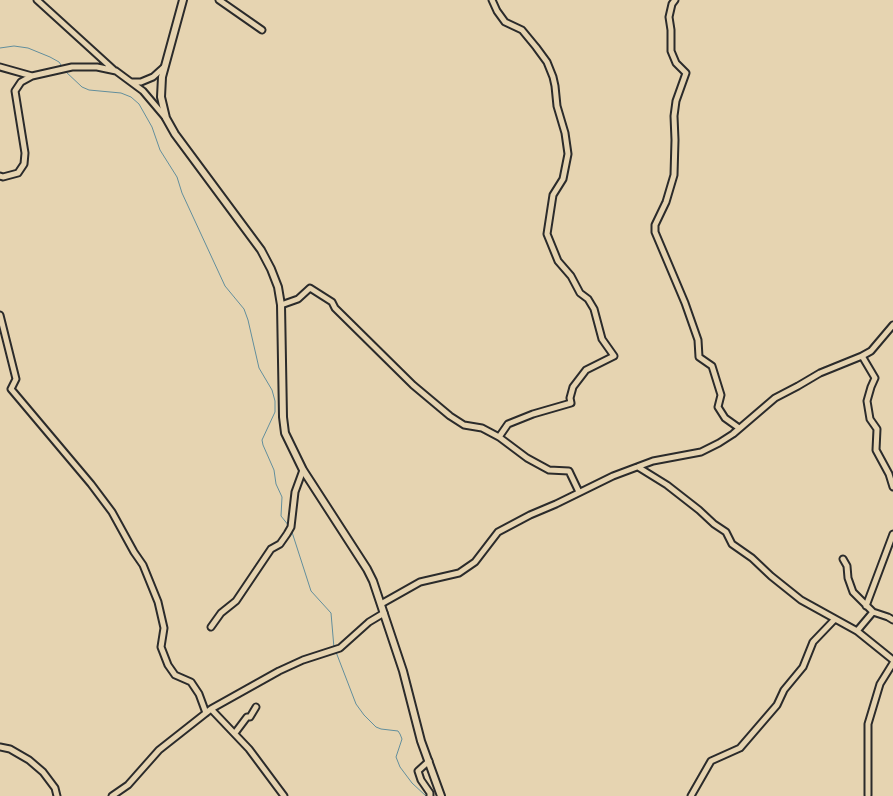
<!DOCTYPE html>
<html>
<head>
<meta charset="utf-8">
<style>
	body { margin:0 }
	canvas { display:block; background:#e6d4b1 }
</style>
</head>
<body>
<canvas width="893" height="796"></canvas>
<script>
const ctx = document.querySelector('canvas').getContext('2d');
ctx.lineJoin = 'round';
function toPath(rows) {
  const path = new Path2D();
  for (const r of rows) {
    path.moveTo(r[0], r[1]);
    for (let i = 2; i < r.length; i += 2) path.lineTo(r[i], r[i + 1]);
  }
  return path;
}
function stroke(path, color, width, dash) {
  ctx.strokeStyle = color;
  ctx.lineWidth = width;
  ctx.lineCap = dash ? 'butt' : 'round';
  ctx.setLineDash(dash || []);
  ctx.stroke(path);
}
const stream = toPath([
	[0,48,14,46,28,48,50,57,59,62,63,68],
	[65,71,82,87,89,90,121,93,131,97,139,104,152,127,160,150,177,177,182,193,225,286,244,309,248,320,259,368,272,390,275,401,275,412,262,440,263,445,274,470,276,484,282,497,281,516,289,526],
	[291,529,311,591,331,613,334,648],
	[336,652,356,704,364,715,376,727,381,729,398,731,400,734,402,739,396,757,400,767,412,783,426,796]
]);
const minor = toPath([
	[37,0,114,70],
	[219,0,262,30],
	[492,0,497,11,505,22,522,30,536,47,547,62,553,77,555,86,557,106,565,133,568,154,563,179,553,195,547,234,558,261,571,276,580,293,588,299,594,309,602,339,614,356,586,370,573,387,570,398,571,403,533,414,508,424,499,437],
	[675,0,672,4,669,17,671,30,671,51,676,63,686,73,676,101,674,116,675,140,674,175,666,202,655,225,655,232,685,303,698,340,699,357,712,366,721,395,718,407,725,418,739,428],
	[0,67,32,76],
	[132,82,141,82,153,77,163,68],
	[0,176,3,177,18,173,24,164,25,153,15,91,21,82,32,76,72,67,97,67,116,71,143,91,165,117],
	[281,305,298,299,310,288,332,302,335,308,413,385,450,416,464,425,482,428,499,437,527,458,549,470,569,471,579,492],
	[0,315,16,379,11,389,91,484,112,512,134,552,143,565,158,602,164,628,161,647,168,665,175,675,191,682,199,694,206,713],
	[862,356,875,378,871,387,867,401,870,419,877,429,876,450,889,474,893,487],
	[638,467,667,485,699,510,714,524,726,532,732,544,752,558,771,576,801,600,857,631,893,660],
	[843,559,847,566,848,578,853,592,873,612,888,617,893,620],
	[381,604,420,582,459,573,475,562,498,532,530,515,556,504,613,476,653,461,701,452,719,443,733,434,775,398,798,386,820,373,862,356,871,351,893,325],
	[866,606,893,534],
	[211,627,221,613,236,601,271,549,280,544,287,534,291,527,295,492,303,470],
	[857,631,873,612],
	[211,709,249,749,284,796],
	[235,733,247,717,250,717,256,707],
	[0,747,10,749,29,760,43,772,55,788,57,796],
	[429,761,418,771,421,780,430,793,430,796],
	[868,795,868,724,880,684,893,663],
	[112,796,128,785,159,750,211,709,279,671,303,660,340,648,369,622,384,613],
	[691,796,711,761,740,748,777,705,784,690,803,667,813,642,835,619]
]);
const major = toPath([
	[183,0,162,77,161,97,166,118,175,134,261,250,271,269,278,287,281,305,283,417,285,433,303,470,367,569,373,581,403,671,421,741,441,796]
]);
stroke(stream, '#628e9c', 1);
stroke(minor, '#2b2b2b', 9);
stroke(major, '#2b2b2b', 10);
stroke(minor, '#e6d4b1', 5);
stroke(major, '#e6d4b1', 6);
</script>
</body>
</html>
